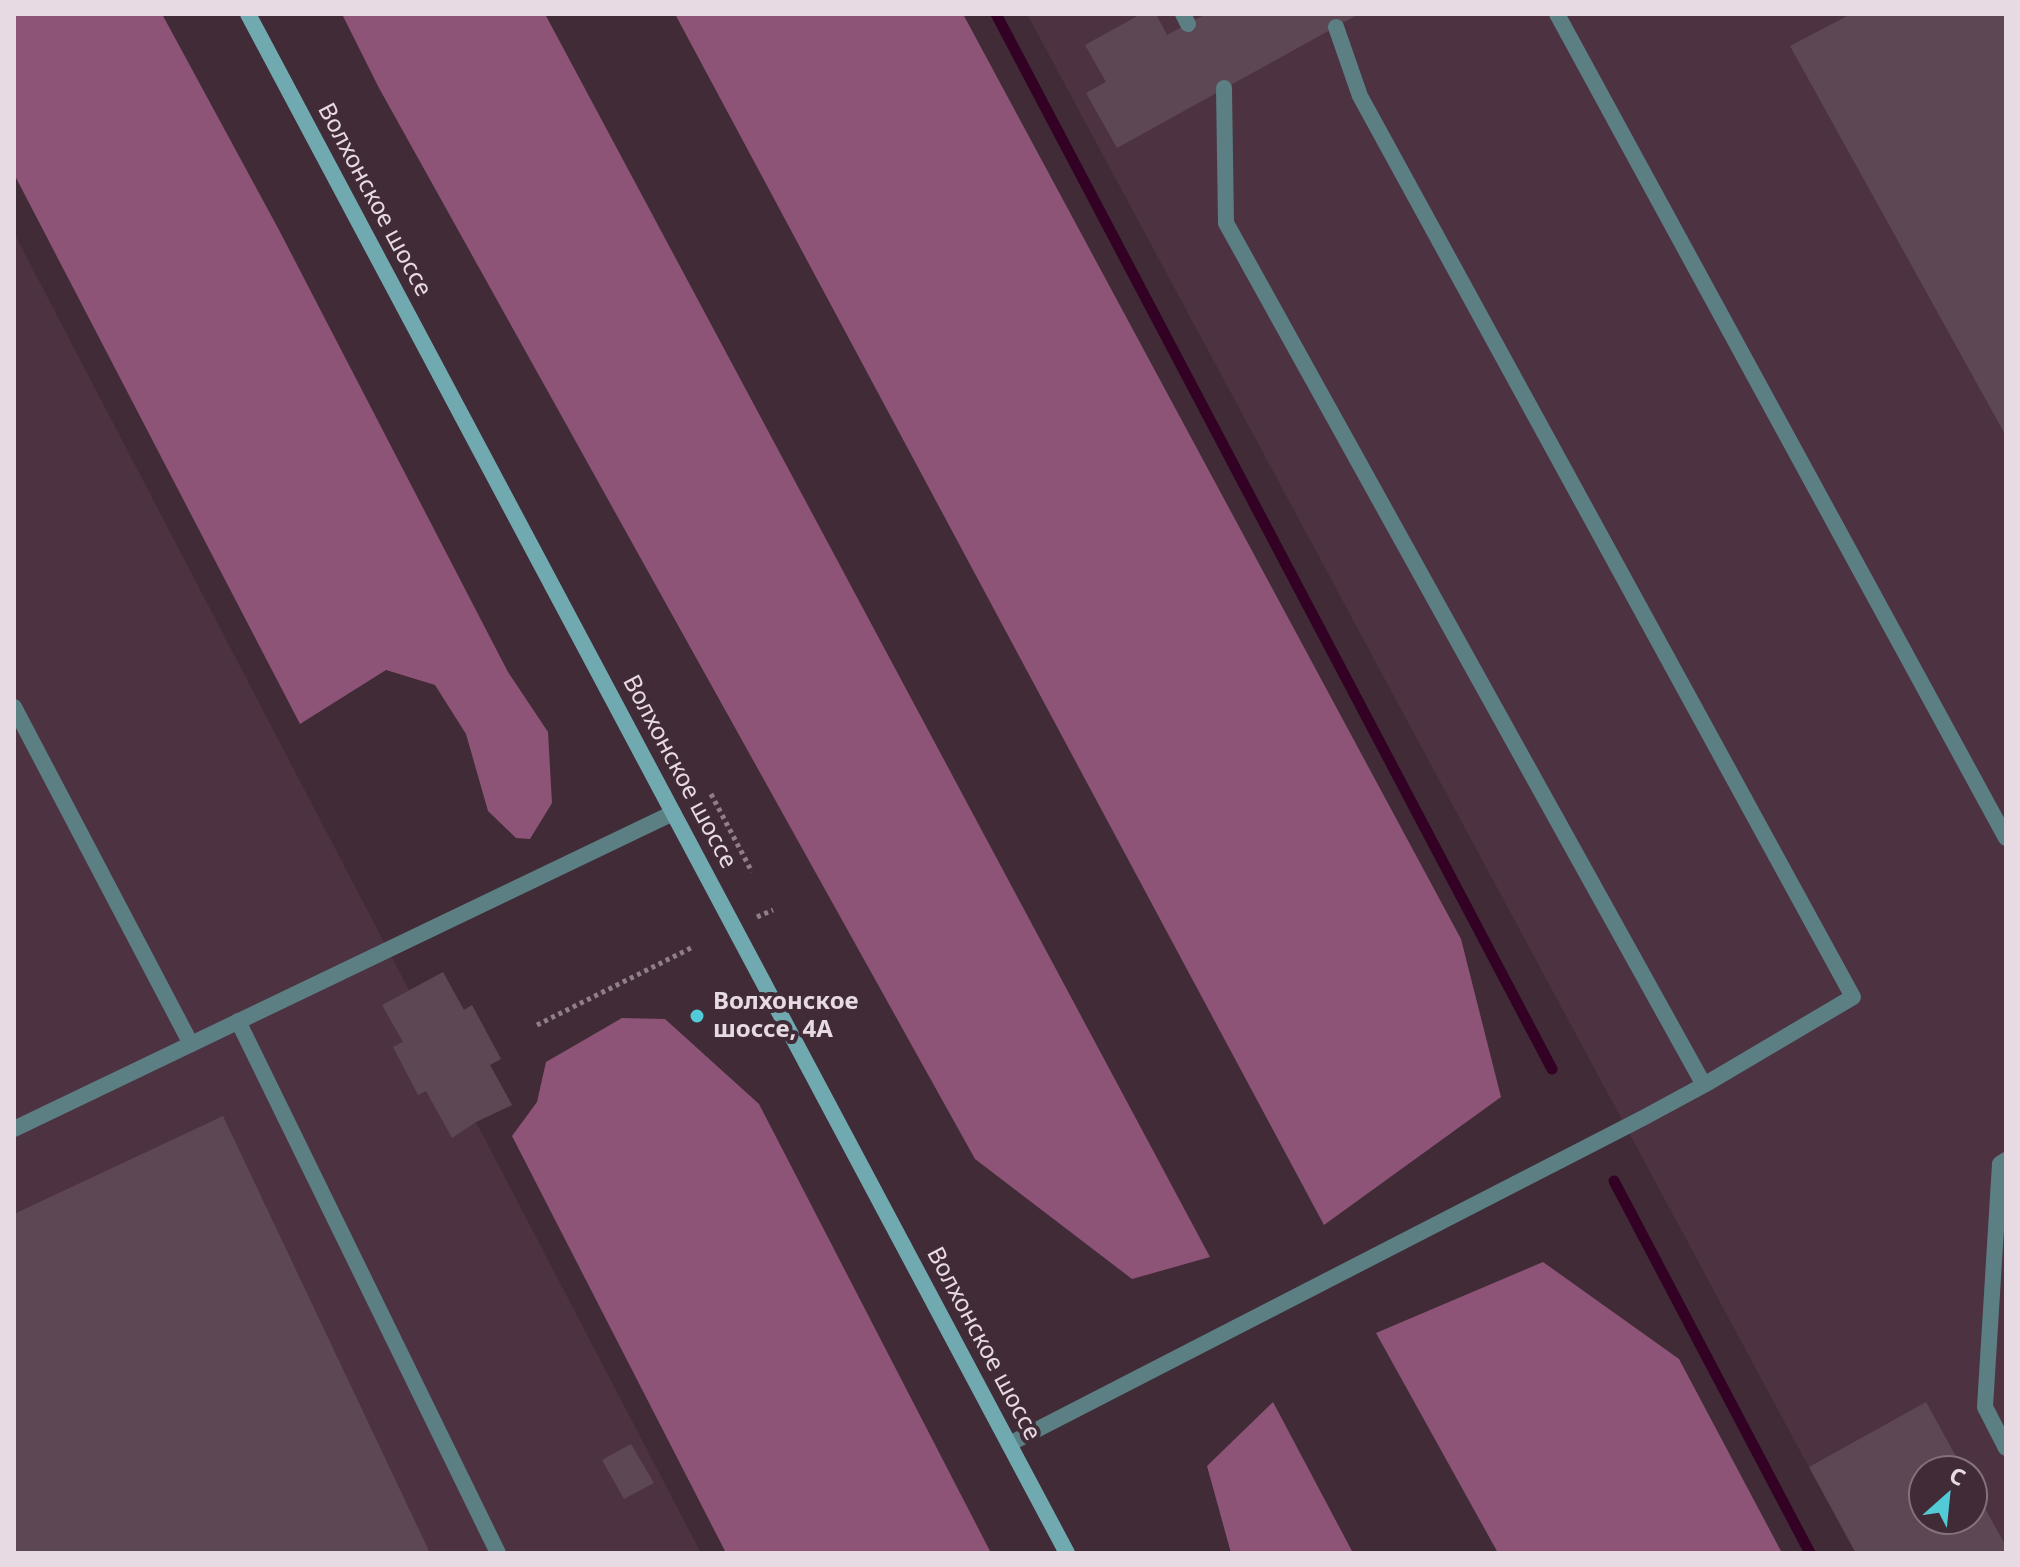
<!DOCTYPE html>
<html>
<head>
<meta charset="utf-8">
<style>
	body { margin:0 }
	#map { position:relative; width:2020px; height:1567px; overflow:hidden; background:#402b37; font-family:"Noto Sans",sans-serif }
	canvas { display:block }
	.frame { position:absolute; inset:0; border:16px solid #e8dae2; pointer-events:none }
	.north { position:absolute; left:1908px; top:1455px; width:80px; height:80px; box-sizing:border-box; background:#402b37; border:2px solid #83717b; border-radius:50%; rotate:27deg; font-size:22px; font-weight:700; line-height:32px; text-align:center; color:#e8dae2 }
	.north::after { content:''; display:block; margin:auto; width:28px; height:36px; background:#52cbd7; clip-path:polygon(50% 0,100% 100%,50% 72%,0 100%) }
</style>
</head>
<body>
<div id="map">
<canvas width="2020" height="1567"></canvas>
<div class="frame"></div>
<div class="north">С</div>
</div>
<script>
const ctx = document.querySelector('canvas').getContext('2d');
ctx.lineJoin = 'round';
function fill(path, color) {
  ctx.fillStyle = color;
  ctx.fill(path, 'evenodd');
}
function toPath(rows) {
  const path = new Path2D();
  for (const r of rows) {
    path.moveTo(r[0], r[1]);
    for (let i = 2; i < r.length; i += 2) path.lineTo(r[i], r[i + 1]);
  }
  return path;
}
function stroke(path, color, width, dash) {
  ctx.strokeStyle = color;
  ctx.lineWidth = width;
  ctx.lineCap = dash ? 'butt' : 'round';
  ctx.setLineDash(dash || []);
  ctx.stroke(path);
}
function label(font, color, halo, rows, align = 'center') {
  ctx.font = font + ' "Noto Sans",sans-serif';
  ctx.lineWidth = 8;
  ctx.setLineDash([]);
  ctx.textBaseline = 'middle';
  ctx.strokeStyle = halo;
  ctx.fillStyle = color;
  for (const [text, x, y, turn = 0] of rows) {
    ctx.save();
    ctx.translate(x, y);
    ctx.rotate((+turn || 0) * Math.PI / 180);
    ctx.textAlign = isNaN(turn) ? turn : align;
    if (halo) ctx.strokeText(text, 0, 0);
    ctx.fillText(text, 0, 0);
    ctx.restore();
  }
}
const built = toPath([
	[1027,14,2006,14,2006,1553,1855,1553],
	[1924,1471,1972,1471,1972,1519,1924,1519],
	[14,233,409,990,464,1009,472,1005,501,1059,490,1065,512,1105,476,1122,701,1553,14,1553]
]);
const forest = toPath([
	[14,14,162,14,279,230,508,672,548,732,552,803,530,839,516,838,488,811,466,734,435,685,386,670,300,724,14,174],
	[342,14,545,14,1210,1257,1132,1279,975,1159,379,88],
	[675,14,963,14,1461,939,1501,1097,1324,1225],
	[622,1018,665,1019,759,1104,991,1553,726,1553,512,1136,537,1102,546,1062],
	[1543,1262,1679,1359,1782,1553,1498,1553,1376,1333],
	[1273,1402,1353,1553,1231,1553,1207,1466]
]);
const stream = toPath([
	[996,14,1552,1069],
	[1614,1181,1810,1553]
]);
const building = toPath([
	[1141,14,1156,14,1167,35,1206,14,1359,14,1117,148,1086,93,1106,82,1085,45],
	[1851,14,2006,14,2006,436,1790,46],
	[443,972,464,1010,472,1005,501,1059,490,1065,512,1105,476,1122,452,1138,426,1091,418,1095,393,1047,403,1042,382,1005],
	[223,1116,430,1553,14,1553,14,1214],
	[1926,1402,1964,1471,1924,1471,1924,1519,1972,1519,1972,1485,2006,1546,2006,1550,2000,1553,1856,1553,1809,1467],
	[631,1444,654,1483,624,1499,602,1460]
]);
const path = toPath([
	[711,794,752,872],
	[757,917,773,910],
	[537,1025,691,948]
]);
const lane = toPath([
	[1183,14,1188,24],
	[1557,14,2006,838],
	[1224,88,1226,223,1704,1085],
	[14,707,191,1044],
	[238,1021,498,1553],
	[2006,1160,2000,1164,1985,1407,2006,1448],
	[1009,1444,1643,1118,1704,1085,1853,997,1360,96,1336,27]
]);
const street = toPath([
	[14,1129,673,813]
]);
const secondary = toPath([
	[248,14,1067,1553]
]);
const markers = [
	[697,1016,8,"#52cbd7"]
];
const streetNames = [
	["Волхонское шоссе",374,200,62],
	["Волхонское шоссе",679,772,62],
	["Волхонское шоссе",983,1344,62]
];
const poiNames = [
	["Волхонское",713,1002],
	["шоссе, 4А",713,1030]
];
fill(built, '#4d3242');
fill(forest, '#8e5477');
stroke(stream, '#320123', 11);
fill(building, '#5e4754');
stroke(path, '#907e89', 5, [4, 4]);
stroke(lane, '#5b7f83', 16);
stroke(street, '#5b7f83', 16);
stroke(secondary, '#70aab0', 16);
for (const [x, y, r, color] of markers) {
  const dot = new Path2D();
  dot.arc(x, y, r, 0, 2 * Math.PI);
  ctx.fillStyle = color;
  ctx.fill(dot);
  stroke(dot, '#402b37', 3);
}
label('24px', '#e8dae2', '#402b37', streetNames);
label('bold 24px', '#e8dae2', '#402b37', poiNames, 'left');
</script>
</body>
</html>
